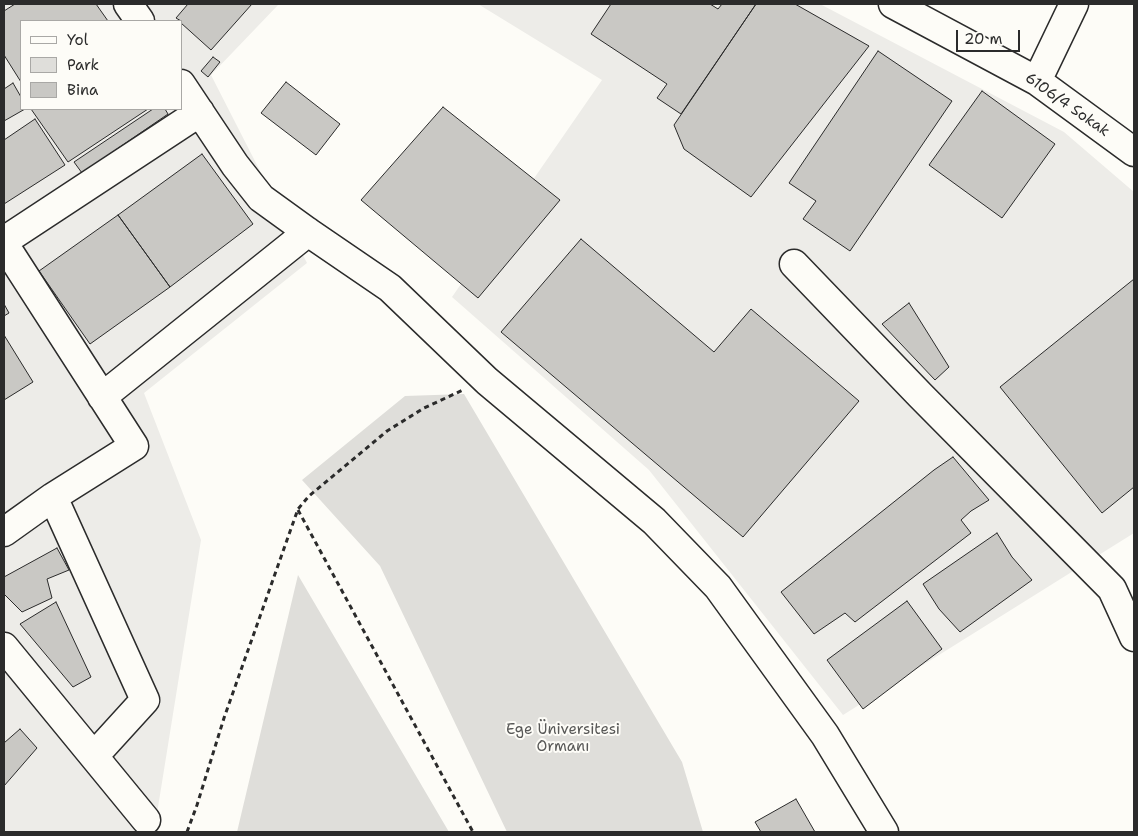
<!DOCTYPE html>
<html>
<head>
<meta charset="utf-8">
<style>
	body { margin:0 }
	#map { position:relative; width:1138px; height:836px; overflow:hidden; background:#fdfcf7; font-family:"Shantell Sans",sans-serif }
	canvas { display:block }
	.frame { position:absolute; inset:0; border:5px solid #2b2b2b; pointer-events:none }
	.legend { position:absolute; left:20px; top:20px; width:162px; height:90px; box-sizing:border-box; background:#fdfcf7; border:1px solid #a9a8a5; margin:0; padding:6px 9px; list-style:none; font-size:15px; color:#2b2b2b }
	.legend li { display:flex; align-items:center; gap:10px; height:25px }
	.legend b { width:25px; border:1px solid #a9a8a5 }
	.scale { position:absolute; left:956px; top:30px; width:64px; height:22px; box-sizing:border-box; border:2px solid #2b2b2b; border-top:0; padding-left:6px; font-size:15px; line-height:18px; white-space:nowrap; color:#2b2b2b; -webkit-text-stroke:4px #fdfcf7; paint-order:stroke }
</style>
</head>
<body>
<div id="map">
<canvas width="1138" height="836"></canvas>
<div class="frame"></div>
<ul class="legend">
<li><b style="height:6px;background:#fdfcf7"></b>Yol</li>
<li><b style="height:14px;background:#dfdeda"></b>Park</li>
<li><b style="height:14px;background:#c9c8c4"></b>Bina</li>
</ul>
<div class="scale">20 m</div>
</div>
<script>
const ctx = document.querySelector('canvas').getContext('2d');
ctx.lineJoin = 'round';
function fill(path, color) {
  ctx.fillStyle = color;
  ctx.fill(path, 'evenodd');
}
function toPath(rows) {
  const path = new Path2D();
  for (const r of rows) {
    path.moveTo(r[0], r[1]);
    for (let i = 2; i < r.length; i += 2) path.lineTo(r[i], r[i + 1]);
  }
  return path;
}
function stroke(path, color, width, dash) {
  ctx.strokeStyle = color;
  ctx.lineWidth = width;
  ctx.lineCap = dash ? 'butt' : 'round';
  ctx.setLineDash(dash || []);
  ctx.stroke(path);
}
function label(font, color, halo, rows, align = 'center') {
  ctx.font = font + ' "Shantell Sans",sans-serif';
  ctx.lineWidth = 4;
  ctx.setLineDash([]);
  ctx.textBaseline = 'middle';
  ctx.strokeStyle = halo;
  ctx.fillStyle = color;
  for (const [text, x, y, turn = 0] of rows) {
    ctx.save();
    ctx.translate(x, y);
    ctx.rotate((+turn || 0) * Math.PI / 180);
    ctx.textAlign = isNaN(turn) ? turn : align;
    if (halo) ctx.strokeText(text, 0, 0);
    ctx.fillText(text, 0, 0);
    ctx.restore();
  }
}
const built = toPath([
	[4,4,279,4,211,75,307,263,144,393,201,540,154,832,4,832],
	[21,21,181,21,181,109,21,109],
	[478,4,820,4,1064,132,1134,192,1134,533,843,715,649,470,452,297,602,80]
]);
const green = toPath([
	[464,394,682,762,703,832,507,832,380,566,302,480,405,396],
	[298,575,449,832,237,832]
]);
const building = toPath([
	[15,4,96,4,108,21,21,21,21,82,4,55,4,11,15,4],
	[188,4,252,4,211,50,181,23,181,21,176,18,188,4],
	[611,4,710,4,718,9,722,4,756,4,681,114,657,98,667,84,591,34,611,4],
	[756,4,795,4,869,46,751,197,684,149,674,125,756,4],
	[878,51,952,101,850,251,803,219,816,201,789,183,878,51],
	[213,57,220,62,208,77,201,71,213,57],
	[286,82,340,124,316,155,261,113,286,82],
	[13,83,21,97,21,109,25,109,4,121,4,89,13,83],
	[982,91,1055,144,1002,218,929,165,982,91],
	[443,107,560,200,478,298,361,200,443,107],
	[31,109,148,109,68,162,31,109],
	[153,109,165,109,168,114,82,173,74,162,153,109],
	[35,119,65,165,4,204,4,140,35,119],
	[202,154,253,224,170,287,118,215,202,154],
	[118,215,170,287,90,344,39,271,118,215],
	[581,239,714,352,751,309,859,401,743,537,501,332,581,239],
	[1134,279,1134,487,1102,513,1000,387,1134,279],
	[909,303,949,367,935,380,882,324,909,303],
	[4,304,9,313,4,316,4,304],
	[4,335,33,382,4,400,4,335],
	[953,457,989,500,971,511,961,520,971,533,855,622,845,613,814,634,781,592,934,470,953,457],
	[997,533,1012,557,1032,580,960,632,939,609,923,584,997,533],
	[57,548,69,570,47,579,52,598,22,612,4,594,4,577,57,548],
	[907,601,942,649,863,709,827,660,907,601],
	[56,602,91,677,73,687,20,624,56,602],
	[20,729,37,748,4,786,4,743,20,729],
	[796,799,815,832,761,832,755,822,796,799]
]);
const path = toPath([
	[298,510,473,832],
	[187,832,197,805,224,718,298,509,309,496,387,431,424,408,463,390]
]);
const minor = toPath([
	[128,4,140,21],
	[893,4,1037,81,1134,152],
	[1037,81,1074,4],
	[181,84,235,165,261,198,308,232,390,288,487,381,654,521,718,587,825,735,884,832],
	[4,241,200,112],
	[4,244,134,446,53,497,4,532],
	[794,264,920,395,1112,589,1134,637],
	[102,397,308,232],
	[53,497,145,700,94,756],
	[4,647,146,820]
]);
const streetNames = [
	["6106/4 Sokak",1067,105,35]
];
const parkNames = [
	["Ege Üniversitesi",563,730],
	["Ormanı",563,747]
];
fill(built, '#edece8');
fill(green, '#dfdeda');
fill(building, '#c9c8c4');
stroke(building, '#2b2b2b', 1);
stroke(minor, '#2b2b2b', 31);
stroke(path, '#2b2b2b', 3, [5, 4]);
stroke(minor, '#fdfcf7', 28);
label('15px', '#2b2b2b', '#fdfcf7', streetNames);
label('15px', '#585857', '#fdfcf7', parkNames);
</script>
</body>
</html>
